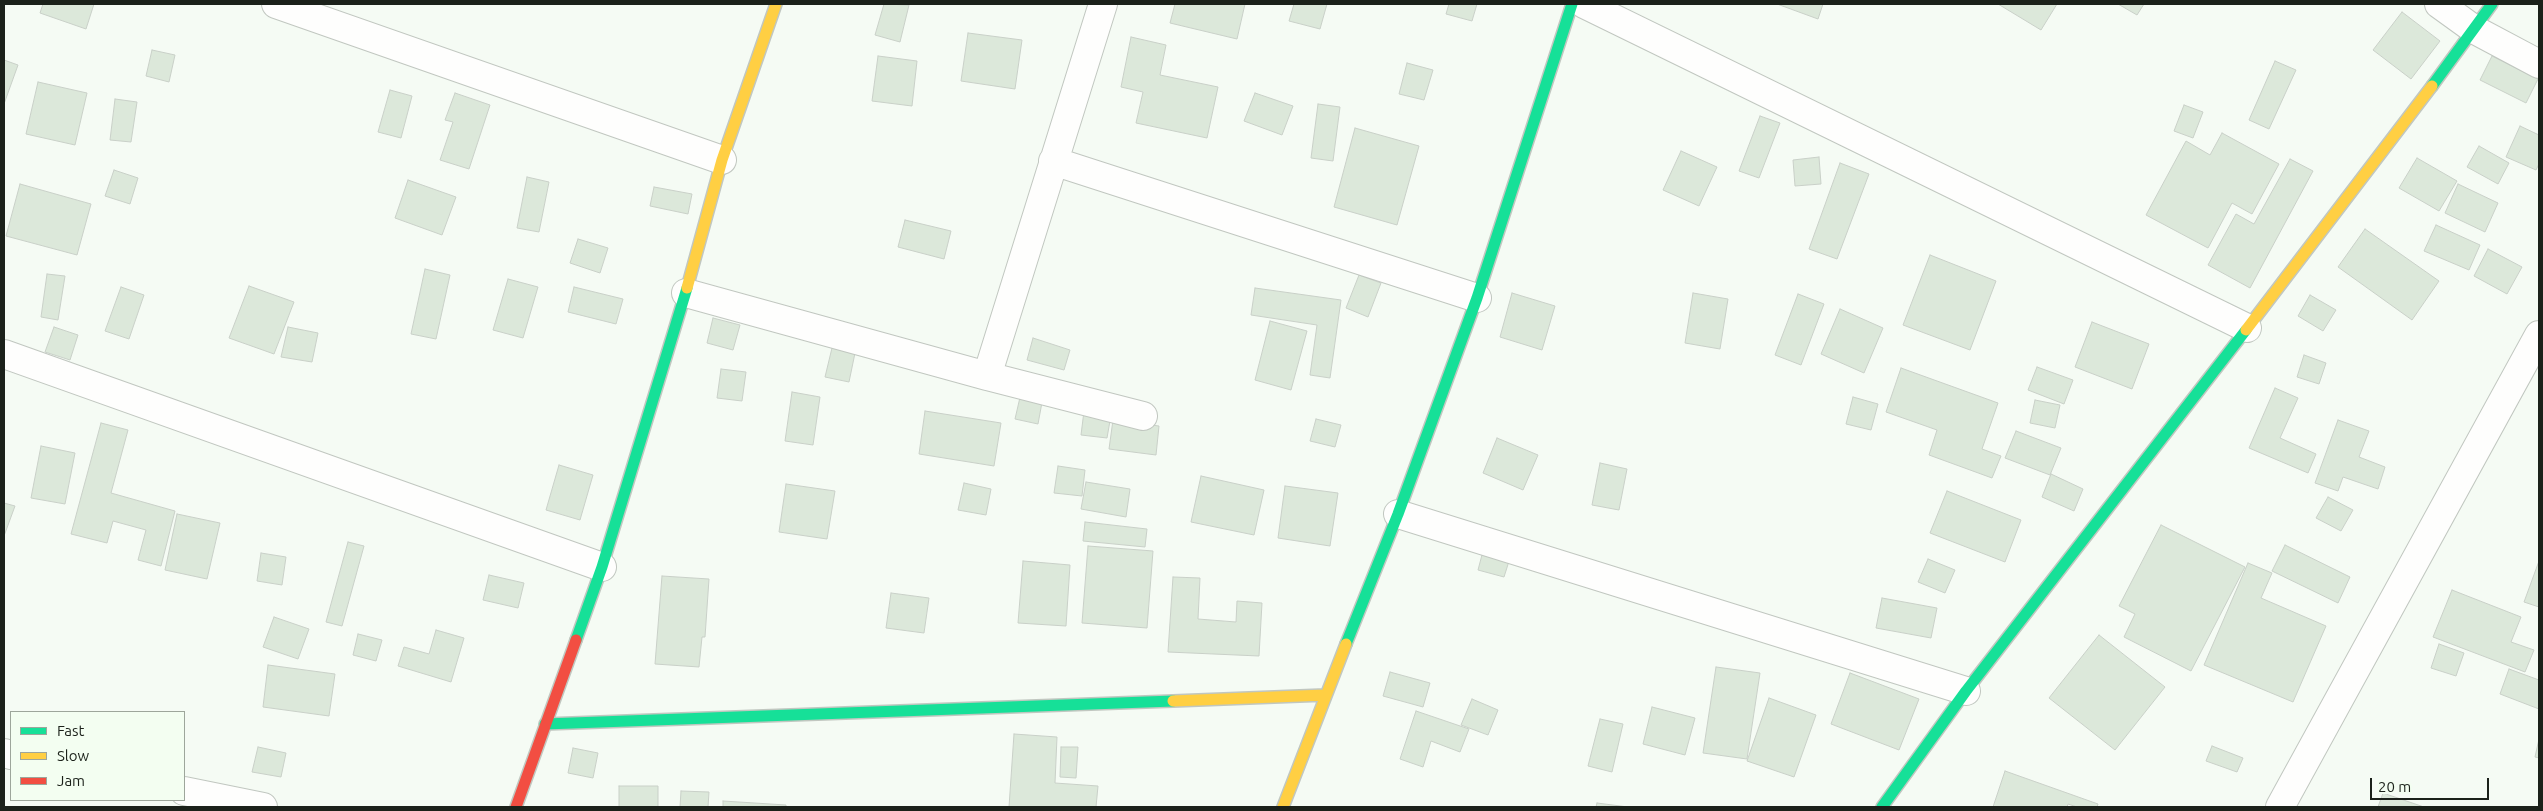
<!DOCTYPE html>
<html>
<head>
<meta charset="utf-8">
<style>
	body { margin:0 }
	#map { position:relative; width:2543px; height:811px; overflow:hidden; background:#f5fbf4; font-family:Ubuntu,sans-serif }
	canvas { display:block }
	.frame { position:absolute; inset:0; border:5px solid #1b211a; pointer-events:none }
	.legend { position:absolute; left:10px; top:711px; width:175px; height:90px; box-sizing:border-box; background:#f3fef1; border:1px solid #9da69b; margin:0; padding:6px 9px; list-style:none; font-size:15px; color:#1b211a }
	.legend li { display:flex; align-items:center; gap:10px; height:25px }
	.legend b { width:25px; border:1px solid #9da69b }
	.scale { position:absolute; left:2370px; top:778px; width:119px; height:22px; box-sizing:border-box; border:2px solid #1b211a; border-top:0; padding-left:6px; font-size:15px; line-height:18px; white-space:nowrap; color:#1b211a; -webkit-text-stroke:4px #f3fef1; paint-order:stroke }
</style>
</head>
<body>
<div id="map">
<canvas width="2543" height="811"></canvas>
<div class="frame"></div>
<ul class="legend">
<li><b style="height:6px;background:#16e098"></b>Fast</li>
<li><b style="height:6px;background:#ffcf43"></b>Slow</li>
<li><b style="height:6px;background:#f24e42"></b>Jam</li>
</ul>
<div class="scale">20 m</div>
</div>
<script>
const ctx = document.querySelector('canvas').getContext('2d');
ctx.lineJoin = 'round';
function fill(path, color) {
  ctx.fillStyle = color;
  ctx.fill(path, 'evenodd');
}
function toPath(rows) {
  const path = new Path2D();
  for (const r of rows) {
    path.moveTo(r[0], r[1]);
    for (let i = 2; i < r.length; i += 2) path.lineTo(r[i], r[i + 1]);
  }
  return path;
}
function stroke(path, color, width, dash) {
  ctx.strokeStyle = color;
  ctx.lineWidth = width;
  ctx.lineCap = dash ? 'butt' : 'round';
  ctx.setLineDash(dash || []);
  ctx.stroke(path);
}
const building = toPath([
	[43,4,94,4,86,29,40,13,43,4],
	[884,4,909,5,900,42,875,35,884,4],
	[1175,4,1245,4,1237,39,1170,23,1175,4],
	[1294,4,1327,4,1320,29,1289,21,1294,4],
	[1449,4,1477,4,1472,21,1446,14,1449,4],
	[1777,4,1823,4,1818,19,1777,4],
	[1998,4,2057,4,2041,30,1998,4],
	[2118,4,2144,4,2137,15,2118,4],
	[2402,12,2440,41,2411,79,2373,50,2402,12],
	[968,33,1022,40,1015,89,961,81,968,33],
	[1131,37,1166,45,1160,75,1218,87,1207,138,1136,123,1143,92,1121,87,1131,37],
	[152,50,175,55,169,82,146,76,152,50],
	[878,56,917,61,912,106,872,101,878,56],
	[2492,56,2538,79,2526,103,2480,80,2492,56],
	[4,60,18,65,4,104,4,60],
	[2275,61,2296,70,2269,129,2249,120,2275,61],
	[1407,63,1433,70,1424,100,1399,94,1407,63],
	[38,82,87,93,75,145,26,134,38,82],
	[390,90,412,96,401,138,378,132,390,90],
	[455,93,490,105,469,169,440,160,453,122,445,120,455,93],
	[1255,93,1293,106,1282,135,1244,121,1255,93],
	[115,99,137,102,131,142,110,140,115,99],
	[1318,104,1340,107,1333,161,1311,158,1318,104],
	[2184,105,2203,112,2193,138,2174,131,2184,105],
	[1760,116,1780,123,1759,178,1739,171,1760,116],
	[2520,126,2539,135,2539,164,2536,170,2506,157,2520,126],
	[1355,128,1419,146,1397,225,1334,207,1355,128],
	[2222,133,2279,164,2252,214,2232,203,2208,248,2146,215,2186,141,2210,155,2222,133],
	[2479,146,2509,163,2498,184,2467,167,2479,146],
	[1681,151,1717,167,1699,206,1663,190,1681,151],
	[1819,157,1821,184,1795,186,1793,160,1819,157],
	[2417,158,2457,181,2439,211,2399,188,2417,158],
	[2290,159,2313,171,2250,288,2208,265,2236,214,2254,224,2290,159],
	[1840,163,1869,174,1837,259,1809,249,1840,163],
	[114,170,138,178,130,204,105,196,114,170],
	[527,177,549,182,539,232,517,228,527,177],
	[408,180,456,197,442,235,395,218,408,180],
	[20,184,91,204,77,255,6,236,20,184],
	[2458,184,2498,203,2485,232,2445,213,2458,184],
	[654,187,692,194,688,214,650,206,654,187],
	[905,220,951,231,944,259,898,247,905,220],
	[2436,225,2480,245,2469,270,2424,251,2436,225],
	[2365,229,2439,281,2412,320,2338,267,2365,229],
	[578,239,608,248,600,273,570,263,578,239],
	[2488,249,2522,267,2507,294,2474,276,2488,249],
	[1930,255,1996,281,1970,350,1903,325,1930,255],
	[425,269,450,275,436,339,411,334,425,269],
	[47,274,65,276,58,320,41,317,47,274],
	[1359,275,1381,283,1368,317,1346,308,1359,275],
	[508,279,538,287,523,338,493,330,508,279],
	[249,286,294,302,274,354,229,338,249,286],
	[121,287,144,295,129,339,105,331,121,287],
	[574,287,623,299,616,324,568,312,574,287],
	[1255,288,1341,300,1330,378,1310,375,1317,325,1251,315,1255,288],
	[1512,293,1555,306,1542,350,1500,337,1512,293],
	[1693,293,1728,299,1720,349,1685,343,1693,293],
	[1798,294,1824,304,1801,365,1775,355,1798,294],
	[2310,295,2336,310,2323,331,2298,316,2310,295],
	[1840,309,1883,328,1864,373,1821,354,1840,309],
	[713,318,740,325,733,350,707,343,713,318],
	[1270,321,1307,331,1291,390,1255,380,1270,321],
	[2092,322,2149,344,2132,389,2075,367,2092,322],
	[54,327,78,335,70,360,45,352,54,327],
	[288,327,318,333,312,362,281,357,288,327],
	[1033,338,1070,350,1064,370,1027,360,1033,338],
	[832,348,855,353,849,382,825,377,832,348],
	[2304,355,2326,363,2319,384,2297,377,2304,355],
	[2037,367,2073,380,2064,404,2028,390,2037,367],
	[1901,368,1998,403,1982,449,2001,456,1992,478,1929,455,1937,430,1886,412,1901,368],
	[721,369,746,372,742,401,717,398,721,369],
	[2275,388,2298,398,2280,438,2316,454,2308,473,2249,448,2275,388],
	[792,392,820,397,813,445,785,441,792,392],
	[1021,393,1043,397,1038,424,1015,419,1021,393],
	[1853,397,1878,404,1871,430,1846,424,1853,397],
	[2035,400,2060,405,2055,428,2030,423,2035,400],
	[925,411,1001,423,994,466,919,454,925,411],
	[1084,411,1111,415,1107,438,1081,435,1084,411],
	[1316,419,1341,425,1335,447,1310,441,1316,419],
	[1113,420,1159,426,1156,455,1109,449,1113,420],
	[2338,420,2369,431,2359,457,2385,467,2378,489,2343,477,2338,491,2315,483,2338,420],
	[101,423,128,430,111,493,175,511,161,566,138,560,146,530,113,521,107,543,71,534,101,423],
	[2016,431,2061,448,2050,475,2005,458,2016,431],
	[1497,438,1538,455,1523,490,1483,473,1497,438],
	[41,446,75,453,65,504,31,498,41,446],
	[1600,463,1627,469,1619,510,1592,505,1600,463],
	[559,465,593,475,580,520,546,510,559,465],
	[1058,466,1085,470,1082,496,1054,493,1058,466],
	[2051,474,2083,489,2074,511,2042,497,2051,474],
	[1201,476,1264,490,1254,535,1191,522,1201,476],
	[1086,482,1130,489,1126,517,1081,509,1086,482],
	[964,483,991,489,986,515,958,510,964,483],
	[786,484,835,491,827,539,779,532,786,484],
	[1285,486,1338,493,1330,546,1278,538,1285,486],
	[1947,491,2021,520,2005,562,1930,533,1947,491],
	[2328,497,2353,510,2341,531,2316,518,2328,497],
	[4,503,15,506,4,536,4,503],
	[177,514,220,523,207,579,165,570,177,514],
	[1085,522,1147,529,1145,547,1083,541,1085,522],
	[2161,525,2245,567,2191,671,2124,637,2135,614,2119,606,2161,525],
	[348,542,364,546,342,626,326,622,348,542],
	[2285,545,2350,577,2338,603,2272,571,2285,545],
	[1088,546,1153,551,1147,628,1082,623,1088,546],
	[1483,551,1510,558,1504,577,1478,570,1483,551],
	[261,553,286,557,282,585,257,581,261,553],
	[1928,559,1955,570,1945,593,1918,582,1928,559],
	[1023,561,1070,565,1066,626,1018,623,1023,561],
	[2539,561,2539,607,2524,602,2539,561],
	[2248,563,2272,573,2261,598,2326,626,2293,702,2204,665,2248,563],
	[489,575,524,583,518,608,483,600,489,575],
	[662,576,709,579,705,637,702,637,699,667,655,664,662,576],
	[1173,577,1200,578,1198,619,1236,622,1237,601,1262,603,1259,656,1168,652,1173,577],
	[2452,590,2521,617,2511,642,2534,650,2525,672,2433,637,2452,590],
	[891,593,929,598,924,633,886,628,891,593],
	[1882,598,1937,608,1931,638,1876,628,1882,598],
	[274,617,309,629,298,659,263,647,274,617],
	[436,630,464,638,451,682,398,666,404,647,429,654,436,630],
	[358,634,382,640,376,661,353,655,358,634],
	[2099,635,2165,687,2115,750,2049,698,2099,635],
	[2439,644,2464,653,2456,676,2431,668,2439,644],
	[268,665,335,674,329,716,263,707,268,665],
	[1716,667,1760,673,1747,759,1703,753,1716,667],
	[2509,669,2539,680,2539,709,2500,694,2509,669],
	[1390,672,1430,683,1423,707,1383,696,1390,672],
	[1850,673,1919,699,1899,750,1831,724,1850,673],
	[1769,698,1816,715,1794,777,1747,761,1769,698],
	[1472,699,1498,710,1488,735,1461,725,1472,699],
	[1652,707,1695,718,1685,755,1643,744,1652,707],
	[1416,711,1469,729,1460,752,1431,741,1423,767,1400,759,1416,711],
	[1600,719,1623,724,1612,772,1588,766,1600,719],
	[1014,734,1057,737,1055,783,1098,786,1096,807,1009,807,1014,734],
	[2539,739,2539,758,2535,757,2539,739],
	[2212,746,2243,758,2237,772,2206,761,2212,746],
	[258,747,286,753,281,777,252,772,258,747],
	[1061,747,1078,747,1076,778,1060,777,1061,747],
	[573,748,598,753,593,778,568,773,573,748],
	[2005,771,2098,804,2097,807,2077,807,2068,804,2067,807,1993,807,2005,771],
	[619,786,658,786,658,807,619,807,619,786],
	[681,791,709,792,708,807,680,807,681,791],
	[2383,793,2424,807,2378,807,2383,793],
	[723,801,786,805,786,807,723,807,723,801],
	[1597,803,1628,807,1596,807,1597,803]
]);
const street = toPath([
	[276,4,722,160],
	[1584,4,2247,328],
	[2439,4,2475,30,2539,64],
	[1053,161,1477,298],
	[686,293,987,376,1103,4],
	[4,354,602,567],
	[987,376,1143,416],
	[1398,514,1966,691],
	[4,753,11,755],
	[184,791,263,807],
	[2280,807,2539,335]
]);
const fast = toPath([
	[2432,86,2492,4],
	[576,640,602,567,687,288],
	[1346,644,1398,514,1477,298,1572,4],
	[545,724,1173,701],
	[1882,807,1966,691,2246,330]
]);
const slow = toPath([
	[687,288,722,160,776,4],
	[2246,330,2432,86],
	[1173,701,1325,695],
	[1283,807,1346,644]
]);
const jam = toPath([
	[516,807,576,640]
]);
fill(building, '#dce8da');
stroke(building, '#c9d0c8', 1);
stroke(street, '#c1c7c0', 30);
stroke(fast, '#c1c7c0', 14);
stroke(slow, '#c1c7c0', 14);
stroke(jam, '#c1c7c0', 14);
stroke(street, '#fefefd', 28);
stroke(fast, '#16e098', 11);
stroke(slow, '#ffcf43', 11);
stroke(jam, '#f24e42', 11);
</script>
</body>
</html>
